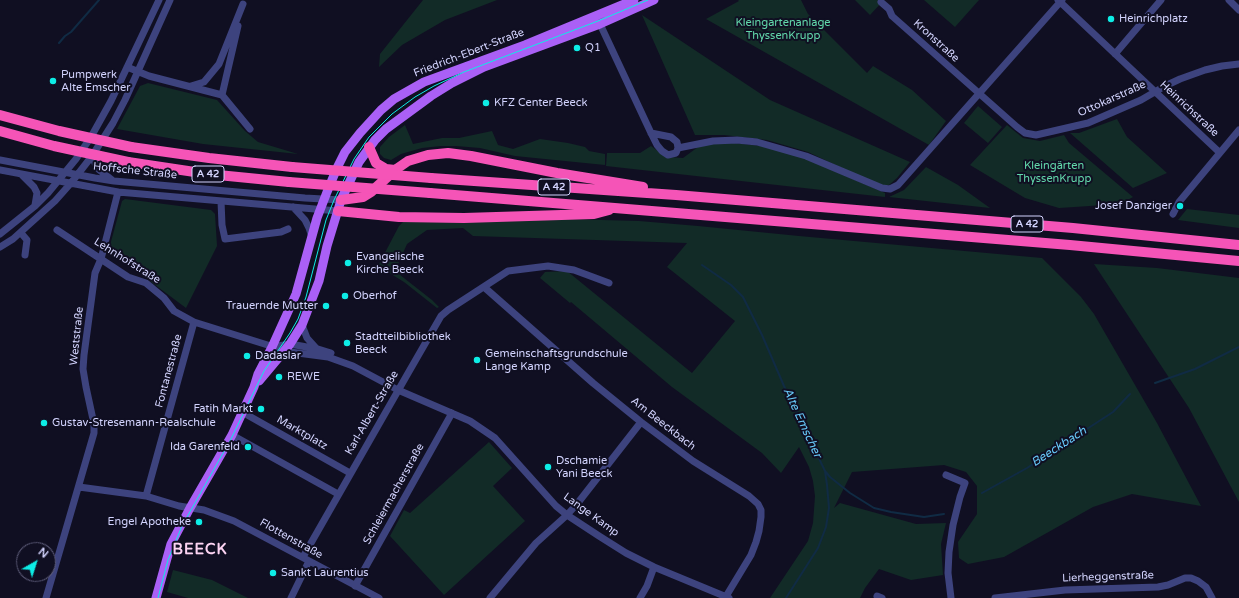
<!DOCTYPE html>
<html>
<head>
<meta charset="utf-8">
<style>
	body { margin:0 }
	#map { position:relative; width:1239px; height:598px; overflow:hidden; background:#100f22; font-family:"Varela Round",sans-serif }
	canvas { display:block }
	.north { position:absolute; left:16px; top:542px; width:40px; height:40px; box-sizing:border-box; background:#100f22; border:1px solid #5e5d7a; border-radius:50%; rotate:39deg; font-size:11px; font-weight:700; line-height:16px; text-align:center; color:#d2d3fd }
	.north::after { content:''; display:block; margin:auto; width:14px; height:18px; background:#0dede6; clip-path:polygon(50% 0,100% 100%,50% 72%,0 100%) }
</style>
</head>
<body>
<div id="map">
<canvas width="1239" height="598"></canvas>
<div class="north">N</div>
</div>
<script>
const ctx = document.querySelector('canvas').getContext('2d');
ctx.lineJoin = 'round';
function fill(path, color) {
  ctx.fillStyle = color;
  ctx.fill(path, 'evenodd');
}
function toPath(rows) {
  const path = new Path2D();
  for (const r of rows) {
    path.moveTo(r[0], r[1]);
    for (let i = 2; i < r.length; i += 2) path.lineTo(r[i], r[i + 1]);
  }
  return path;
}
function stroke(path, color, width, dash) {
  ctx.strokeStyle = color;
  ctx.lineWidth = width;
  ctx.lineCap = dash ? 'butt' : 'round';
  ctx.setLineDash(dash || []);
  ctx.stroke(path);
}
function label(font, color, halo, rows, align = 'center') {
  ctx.font = font + ' "Varela Round",sans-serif';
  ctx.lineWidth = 4;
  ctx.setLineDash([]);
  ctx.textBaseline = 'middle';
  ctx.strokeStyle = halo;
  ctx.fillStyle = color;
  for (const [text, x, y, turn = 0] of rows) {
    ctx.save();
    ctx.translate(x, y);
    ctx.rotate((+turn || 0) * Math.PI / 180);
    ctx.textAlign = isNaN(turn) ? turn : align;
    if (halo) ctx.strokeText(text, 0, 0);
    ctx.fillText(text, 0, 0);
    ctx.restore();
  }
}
const green = toPath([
	[423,0,497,0,445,20,402,45,379,67,380,54],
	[738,0,801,0,808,14,867,73,873,66,912,90,946,121,929,145,706,19,739,1],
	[855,0,884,0,870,15],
	[924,0,979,0,955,27],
	[642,15,770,100,910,162,897,178,889,185,883,185,863,178,808,152,767,140,724,135,695,135],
	[148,83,217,100,245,131,258,142,298,154,203,144,117,129,140,86],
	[978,106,1002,127,988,143,964,123],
	[1117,119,1127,137,1167,173,1133,188,1070,133,1079,133],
	[405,125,413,144,442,138,459,138,492,131,498,145,513,149,540,139,568,143,585,147,589,151,605,154,605,165,515,156,480,148,456,146,441,146,422,148,401,154,391,160,384,158,380,154,380,147,389,137],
	[1007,125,1023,138,1040,141,1064,135,1069,143,1133,197,1120,204,1059,208,1025,198,970,165],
	[716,143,734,143,761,146,805,158,885,193,885,197,606,166,607,153,640,153,651,146,662,154,669,157,683,158,698,147],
	[926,167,958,185,990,208,889,197,904,190],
	[125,199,211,210,215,214,217,246,186,308,111,252,109,249,122,201],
	[1187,209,1239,215,1239,228,1178,220],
	[565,219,639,221,698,226,799,236,1042,258,1081,297,1094,314,1157,423,1201,506,1132,494,1093,507,1004,557,968,564,959,558,958,542,977,514,977,486,966,472,944,465,852,472,834,508,840,503,916,524,946,523,941,544,943,575,911,580,879,569,865,588,860,598,770,598,808,541,813,523,815,496,813,481,809,467,799,447,781,473,762,453,672,387,571,302,570,303,540,278,545,272,567,271,692,373,735,321,667,267,687,243,473,236,463,228,427,230,407,244,395,271,432,300,439,307,437,308,404,282,378,266,399,226,404,221],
	[1094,264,1157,268,1239,278,1239,502,1189,408],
	[489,442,512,468,493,486,525,521,444,595,390,536,404,510,410,513],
	[173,570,212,580,248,598,188,598,167,592]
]);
const stream = toPath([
	[59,43,65,36,71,32,99,0],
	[702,265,731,285,743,297,762,335,784,386,825,471,827,485,829,508,826,527,818,548,786,598],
	[1155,383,1195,369,1239,347],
	[825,471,830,477,850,493,874,508,891,512,924,517,944,514],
	[982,493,1027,468,1113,412,1130,394]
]);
const minor = toPath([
	[1058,0,1219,152],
	[1229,0,1239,10],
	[881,2,889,9,892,16,1017,127,1025,133,1036,135,1088,123,1141,100,1165,86,1180,79,1205,70,1222,66,1239,64],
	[598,20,598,21,600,24,651,133,657,145,662,151,668,155,676,153,678,148,677,142,671,137,651,133],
	[1115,54,1161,0],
	[127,67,149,76,222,95,250,129],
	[191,86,204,82,219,64,243,4],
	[222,95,238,26],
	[678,148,713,141,737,140,757,142,806,156,882,188,890,189,898,185,1062,0],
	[92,156,97,168,112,180],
	[0,160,95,178,114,181,305,198,341,200],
	[0,170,118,192,338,211],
	[22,175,34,187,37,193,35,205],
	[221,201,222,225,225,239,281,232,288,229],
	[293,207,305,220,309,228,312,237],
	[1173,214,1179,202,1239,130],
	[57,230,128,277,146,283,164,298,174,311,194,322,290,352,328,357,353,366,398,390,470,421,495,438,556,506,567,515,599,536,626,553,654,567,729,598],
	[21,233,27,240,25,255],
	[0,234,35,206,48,193,76,159,91,137,111,101,159,0],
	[0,247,13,239,55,201,71,183,92,156,113,123,125,100,170,0],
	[484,287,593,383,641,422,693,461,749,496,758,504,761,510,761,517,759,531,756,542,751,555,725,598],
	[302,325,307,338,316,348],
	[272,347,290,344,318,349,331,353],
	[242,412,350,473],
	[232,435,338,494],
	[946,475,965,483,960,497,953,525,949,552,948,573,951,598],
	[79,487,146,496,179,506,204,510,234,521,379,598],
	[146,496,194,322],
	[303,557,407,375,441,316,448,310,508,271,548,266,574,270,609,283],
	[355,586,452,413],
	[877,596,882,598],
	[46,598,94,433,94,424,86,387,83,369,84,355,95,273,101,259,118,192],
	[291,598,309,561],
	[490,598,536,543,567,515,577,504,641,422],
	[640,598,647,586,654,567],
	[995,598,1065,590,1158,587,1168,585,1185,578,1191,578,1198,581,1206,587,1212,598]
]);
const major = toPath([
	[259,381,290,344,302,325,319,281,327,246,341,200,359,162,375,140,386,129,431,96,452,83,484,67,600,24,654,0],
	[156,598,171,544,190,508,232,435,254,387,258,374,272,347,296,294,317,218,327,192,337,168,345,152,360,133,381,110,394,99,424,82,525,45,634,0]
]);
const highway = toPath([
	[131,147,209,158,292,167],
	[369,147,376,163,386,169,395,170],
	[128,162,208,174,289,182],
	[431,178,676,195,1073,228,1239,245],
	[430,193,1070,245,1239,261],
	[341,200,363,197,371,192,395,170,408,161,428,155,448,153,471,156,557,173,643,187],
	[338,211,399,217,464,218,594,214,609,210]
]);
const tram = toPath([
	[158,598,168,560,182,526,231,439,264,371,290,333,298,319,306,297,326,220,334,200,354,159,369,137,392,114,415,97,434,86,464,72,598,21,648,0]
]);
const highwayBridge = toPath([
	[0,115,59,131,131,147],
	[0,131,54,146,128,162],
	[292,167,431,178],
	[289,182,430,193]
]);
const markers = [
	[1111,19,4,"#0dede6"],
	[577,48,4,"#0dede6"],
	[53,81,4,"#0dede6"],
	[486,103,4,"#0dede6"],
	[1180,206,4,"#0dede6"],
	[348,263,4,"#0dede6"],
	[345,296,4,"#0dede6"],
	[326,306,4,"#0dede6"],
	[347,343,4,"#0dede6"],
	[247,356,4,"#0dede6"],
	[477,360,4,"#0dede6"],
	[279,377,4,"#0dede6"],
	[261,409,4,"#0dede6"],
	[44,423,4,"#0dede6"],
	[248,447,4,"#0dede6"],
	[548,467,4,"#0dede6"],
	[199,522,4,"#0dede6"],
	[273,573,4,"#0dede6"]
];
const shields = [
	[208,174,32],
	[554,187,32],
	[1027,224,32]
];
const shieldNames = [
	["A 42",208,174],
	["A 42",554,187],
	["A 42",1027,224]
];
const poiNames = [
	["Heinrichplatz",1119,19],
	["Q1",585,48],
	["Pumpwerk",61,75],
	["Alte Emscher",61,88],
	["KFZ Center Beeck",494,103],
	["Josef Danziger",1172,206,"right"],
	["Evangelische",356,257],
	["Kirche Beeck",356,270],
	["Oberhof",353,296],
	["Trauernde Mutter",318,306,"right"],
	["Stadtteilbibliothek",355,337],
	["Beeck",355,350],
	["Gemeinschaftsgrundschule",485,354],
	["Lange Kamp",485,367],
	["Dadaslar",255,356],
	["REWE",287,377],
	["Fatih Markt",253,409,"right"],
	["Gustav-Stresemann-Realschule",52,423],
	["Ida Garenfeld",240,447,"right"],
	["Dschamie",556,461],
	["Yani Beeck",556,474],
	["Engel Apotheke",191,522,"right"],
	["Sankt Laurentius",281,573]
];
const parkNames = [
	["Kleingartenanlage",783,23],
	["ThyssenKrupp",783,36],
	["Kleingärten",1054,166],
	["ThyssenKrupp",1054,179]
];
const streetNames = [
	["Kronstraße",936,41,42],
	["Friedrich-Ebert-Straße",469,53,-21],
	["Ottokarstraße",1112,99,-24],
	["Heinrichstraße",1189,109,43],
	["Hoffsche Straße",135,171,6],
	["Lehnhofstraße",127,261,32],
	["Weststraße",77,336,-84],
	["Fontanestraße",169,371,-75],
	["Karl-Albert-Straße",372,413,-60],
	["Am Beeckbach",663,424,38],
	["Marktplatz",302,433,30],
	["Schleiermacherstraße",394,494,-61],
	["Lange Kamp",591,515,36],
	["Flottenstraße",291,539,29],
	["Lierheggenstraße",1108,577,-2]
];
const waterNames = [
	["Alte Emscher",802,423,65],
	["Beeckbach",1059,447,-33]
];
const districtNames = [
	["BEECK",200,550]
];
fill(green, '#122b27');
stroke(stream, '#102b44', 2);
stroke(minor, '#3d437e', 7);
stroke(major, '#aa60f6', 9);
stroke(highway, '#f554b7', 10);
stroke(tram, '#0dede6', 1);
stroke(highwayBridge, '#f554b7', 10);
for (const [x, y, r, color] of markers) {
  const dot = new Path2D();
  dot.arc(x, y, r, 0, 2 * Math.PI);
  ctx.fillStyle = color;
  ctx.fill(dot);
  stroke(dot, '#100f22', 1.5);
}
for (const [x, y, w] of shields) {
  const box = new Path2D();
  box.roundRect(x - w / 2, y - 8, w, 16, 3);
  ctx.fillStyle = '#100f22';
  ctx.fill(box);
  stroke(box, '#d2d3fd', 1);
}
label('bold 10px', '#d2d3fd', null, shieldNames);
label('11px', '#d2d3fd', '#100f22', poiNames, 'left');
label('11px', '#62d8ab', '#100f22', parkNames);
label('11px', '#d2d3fd', '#100f22', streetNames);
label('italic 12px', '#66c7f6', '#100f22', waterNames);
ctx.letterSpacing = '1px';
label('bold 15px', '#fdd4f3', '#100f22', districtNames);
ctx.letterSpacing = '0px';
</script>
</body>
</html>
